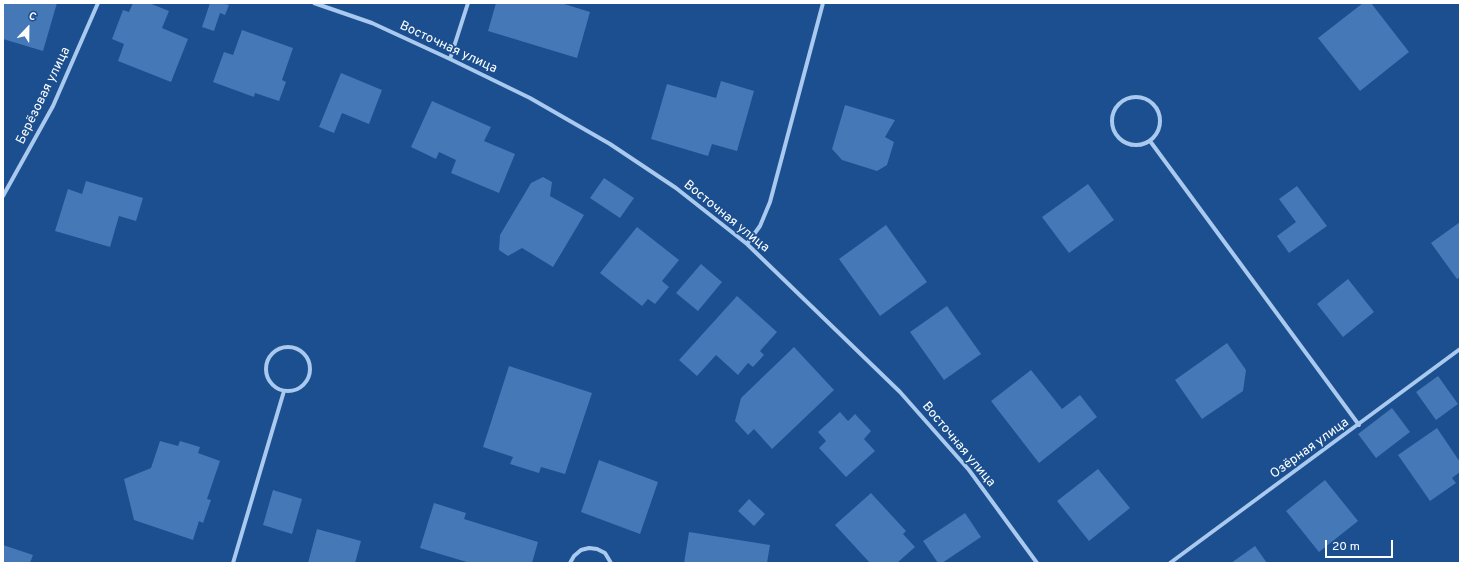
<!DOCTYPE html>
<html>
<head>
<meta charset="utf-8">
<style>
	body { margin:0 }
	#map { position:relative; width:1463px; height:566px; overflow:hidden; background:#1b4f8f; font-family:Overpass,sans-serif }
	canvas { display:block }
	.frame { position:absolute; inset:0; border:4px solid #fff; pointer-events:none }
	.north { position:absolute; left:8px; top:8px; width:40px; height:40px; -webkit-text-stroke:3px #1b4f8f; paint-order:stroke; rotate:22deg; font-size:11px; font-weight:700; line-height:16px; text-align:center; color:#fff }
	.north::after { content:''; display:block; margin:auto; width:14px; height:18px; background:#fff; clip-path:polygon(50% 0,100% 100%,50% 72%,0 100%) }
	.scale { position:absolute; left:1325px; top:540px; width:68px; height:18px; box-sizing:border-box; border:2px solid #fff; border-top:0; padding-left:5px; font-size:12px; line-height:14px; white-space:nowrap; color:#fff; -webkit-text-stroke:3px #1b4f8f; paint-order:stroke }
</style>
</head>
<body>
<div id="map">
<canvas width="1463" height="566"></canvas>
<div class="frame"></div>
<div class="north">С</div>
<div class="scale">20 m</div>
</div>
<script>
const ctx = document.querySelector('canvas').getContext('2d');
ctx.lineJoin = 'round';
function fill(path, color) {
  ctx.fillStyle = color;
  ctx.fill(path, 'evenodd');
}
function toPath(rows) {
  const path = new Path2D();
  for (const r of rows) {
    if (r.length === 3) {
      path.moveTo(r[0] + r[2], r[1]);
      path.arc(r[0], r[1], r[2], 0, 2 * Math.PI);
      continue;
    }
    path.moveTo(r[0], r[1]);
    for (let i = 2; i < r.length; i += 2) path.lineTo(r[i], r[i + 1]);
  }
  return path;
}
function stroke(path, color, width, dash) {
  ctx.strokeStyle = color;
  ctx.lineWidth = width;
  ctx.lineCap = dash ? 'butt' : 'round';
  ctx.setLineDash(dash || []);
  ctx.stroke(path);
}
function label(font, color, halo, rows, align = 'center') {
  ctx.font = font + ' Overpass,sans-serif';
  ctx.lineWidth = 3.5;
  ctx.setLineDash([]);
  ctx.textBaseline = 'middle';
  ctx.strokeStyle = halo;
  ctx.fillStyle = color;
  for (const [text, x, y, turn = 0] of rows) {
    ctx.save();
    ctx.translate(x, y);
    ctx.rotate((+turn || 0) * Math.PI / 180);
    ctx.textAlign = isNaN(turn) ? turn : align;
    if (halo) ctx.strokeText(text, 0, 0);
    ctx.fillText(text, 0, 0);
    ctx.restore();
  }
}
const building = toPath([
	[4,3,57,3,43,51,3,39],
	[133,3,149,3,169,11,162,28,188,39,171,82,118,61,124,44,112,39,123,10,129,12],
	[210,3,223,3,229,5,225,15,220,13,214,31,202,27],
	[496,3,561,3,590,12,577,58,488,31],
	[1363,3,1371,3,1409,52,1360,91,1318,38],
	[242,30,293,48,282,80,286,82,279,101,255,93,254,97,213,82,224,52,233,55],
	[341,73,382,90,369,124,342,113,334,133,319,127],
	[721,81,754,91,737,151,712,144,708,156,651,139,667,84,716,98],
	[432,101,491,127,484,141,515,154,499,193,451,173,456,160,439,152,436,159,411,147],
	[845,105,895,120,885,137,894,142,887,165,877,171,842,160,832,149],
	[543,177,552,182,550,196,584,215,553,267,522,248,508,256,499,250,500,235,531,183],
	[604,178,634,198,620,218,590,198],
	[86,181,143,198,136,221,119,216,110,247,55,231,68,189,82,194],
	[1088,184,1114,220,1069,253,1042,217],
	[1297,186,1327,226,1289,253,1277,236,1296,222,1279,199],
	[1460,222,1460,277,1457,279,1431,243],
	[886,225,927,282,880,316,839,259],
	[637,227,679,260,662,281,669,287,655,304,648,299,642,306,600,273],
	[701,264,722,282,698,311,676,293],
	[1348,279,1374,312,1343,337,1317,304],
	[737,296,777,332,760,351,764,355,753,367,748,363,738,375,716,355,697,376,679,360],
	[947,306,981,354,944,380,910,332],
	[1227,343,1246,370,1243,391,1202,419,1175,380],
	[794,347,834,390,772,449,754,429,748,435,735,421,741,398],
	[509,366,592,393,565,474,541,467,539,473,510,464,513,457,483,447],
	[1031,370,1062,409,1080,395,1097,417,1039,463,991,401],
	[1438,376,1458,404,1436,420,1416,392],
	[1392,408,1410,432,1376,458,1358,434],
	[840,412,848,421,855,414,871,431,864,439,875,451,846,477,819,448,826,441,818,432],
	[1437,428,1460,462,1460,472,1452,478,1456,483,1430,501,1398,455],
	[160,441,178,446,180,441,200,447,198,453,220,461,207,499,211,500,203,523,199,521,193,540,134,520,124,479,151,468],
	[599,460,658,482,640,534,581,512],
	[1098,469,1130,508,1089,541,1057,501],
	[1325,480,1358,521,1319,552,1286,511],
	[273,490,302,499,292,534,263,525],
	[871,493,906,531,903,534,915,547,897,563,870,563,835,525],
	[749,499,765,514,754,526,738,511],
	[434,503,466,513,464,519,538,542,532,563,470,563,420,548],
	[965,513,981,537,942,563,938,563,923,541],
	[317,529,361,541,355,563,308,563],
	[689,532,770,545,767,563,684,563],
	[3,545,33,555,30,563,3,563],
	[1255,546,1267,563,1231,563]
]);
const minor = toPath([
	[314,3,372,23,450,59,530,98,610,144,676,188,747,244,900,392,969,470,1037,563],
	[450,59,468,3],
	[1136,121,24],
	[1150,141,1359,425],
	[3,196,53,106,98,3],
	[747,244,760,226,770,202,823,3],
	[288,369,22],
	[233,563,284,391],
	[570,563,574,556,581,550,589,548,597,549,605,553,611,563],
	[1170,563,1460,349]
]);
const streetNames = [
	["Восточная улица",448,48,25],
	["Берёзовая улица",44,96,-64],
	["Восточная улица",726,217,39],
	["Восточная улица",958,445,50],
	["Озёрная улица",1310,449,-36]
];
fill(building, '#4478b7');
stroke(minor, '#a9c9ee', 4);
label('13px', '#fff', '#1b4f8f', streetNames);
</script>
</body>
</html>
